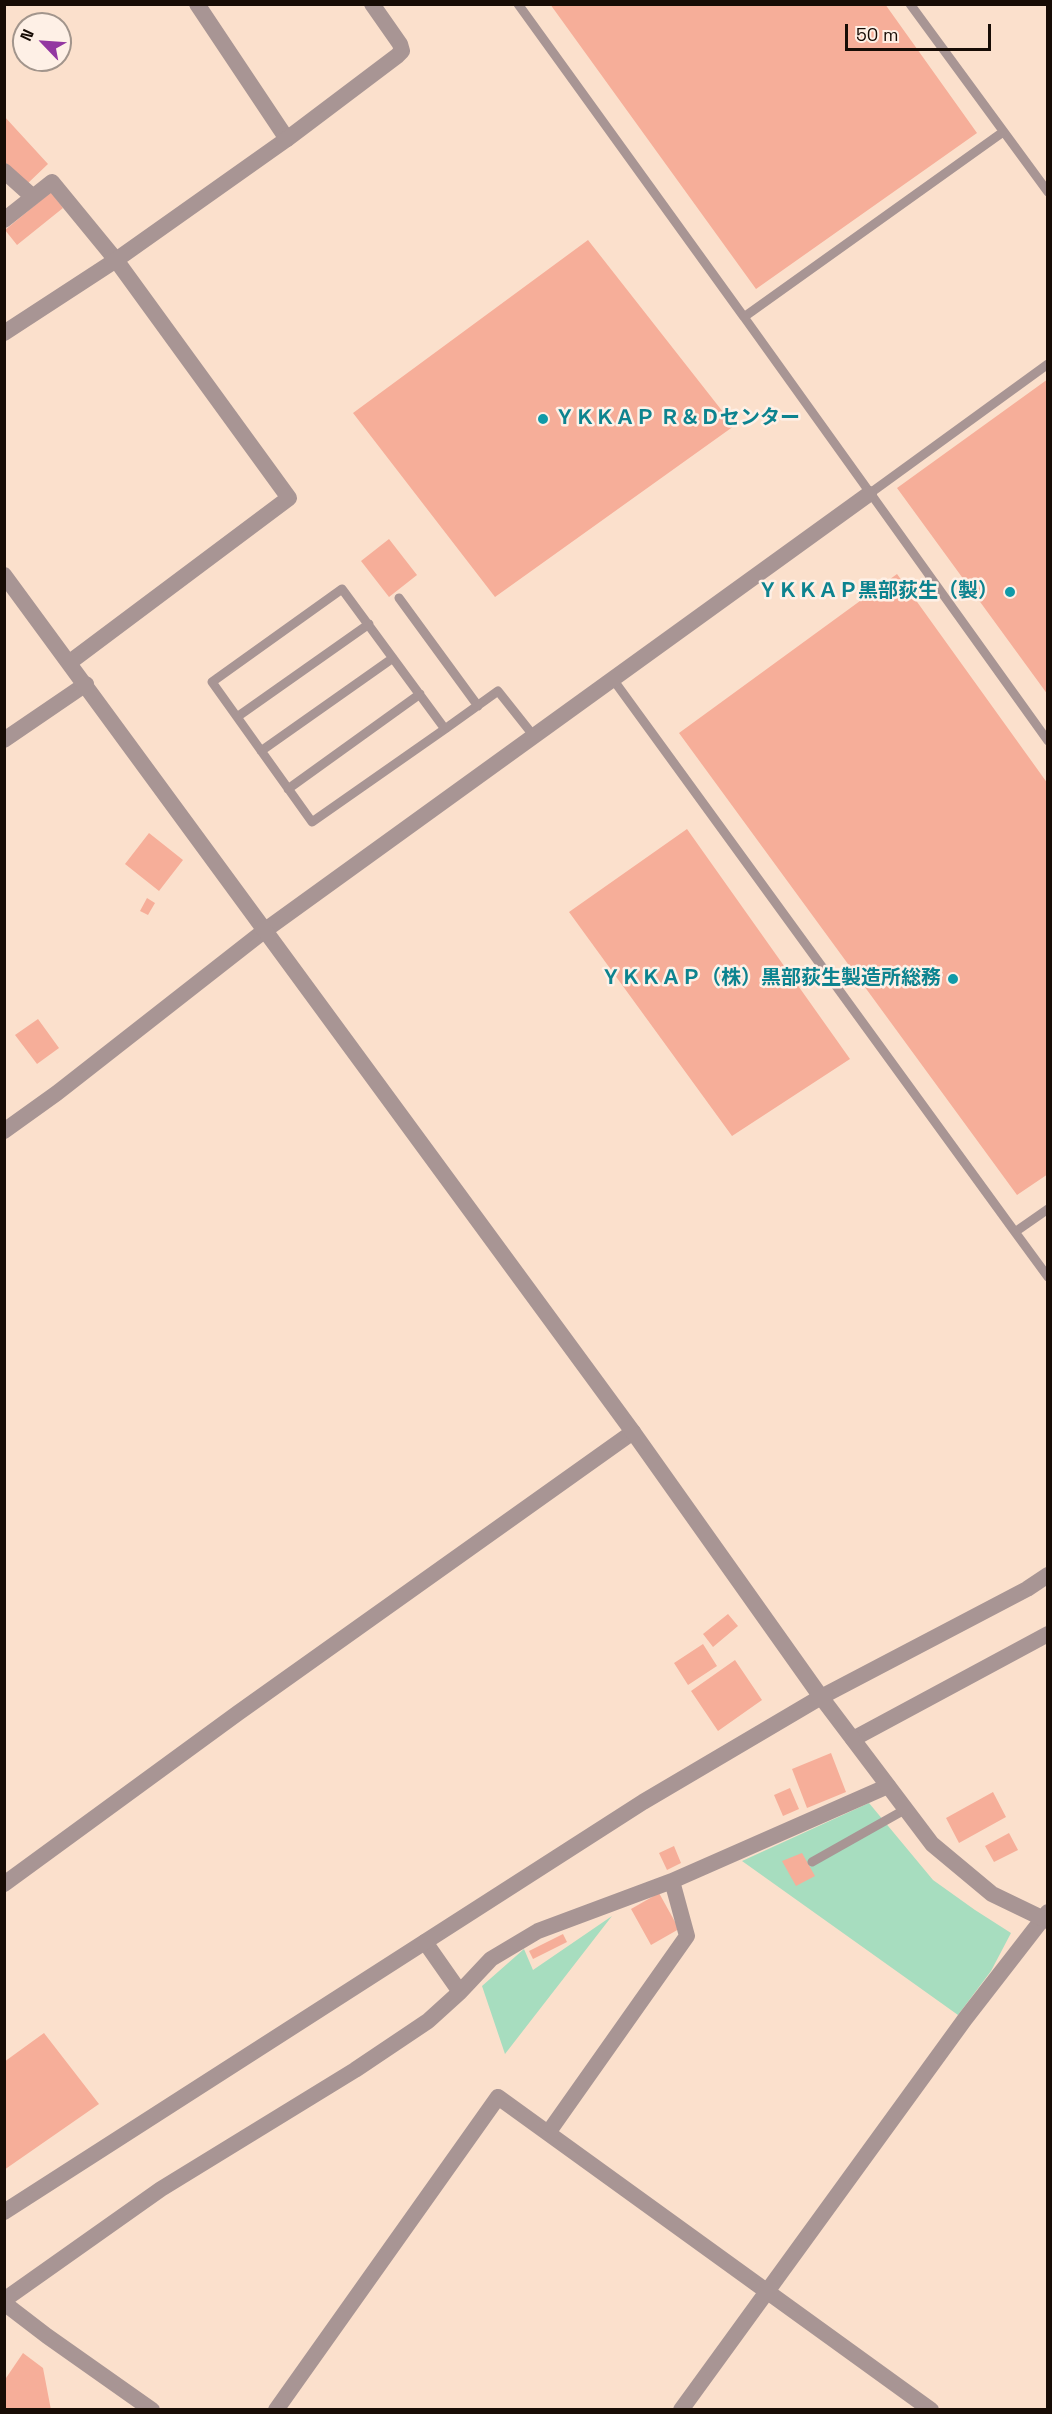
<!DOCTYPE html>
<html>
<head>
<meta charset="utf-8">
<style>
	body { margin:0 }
	#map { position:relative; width:1052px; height:2414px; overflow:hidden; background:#fbe0cc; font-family:"Space Grotesk",sans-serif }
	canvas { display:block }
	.frame { position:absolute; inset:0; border:6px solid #170c05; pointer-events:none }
	.north { position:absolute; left:12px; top:12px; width:60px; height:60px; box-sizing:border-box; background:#fef0e6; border:2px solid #a2958c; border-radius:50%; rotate:295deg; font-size:16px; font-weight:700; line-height:24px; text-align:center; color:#170c05 }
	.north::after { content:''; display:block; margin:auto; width:21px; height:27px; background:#9337a1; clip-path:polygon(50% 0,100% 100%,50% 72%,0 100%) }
	.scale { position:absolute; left:845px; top:24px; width:146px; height:27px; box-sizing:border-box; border:3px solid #170c05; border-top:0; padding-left:8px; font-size:18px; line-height:21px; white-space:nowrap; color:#170c05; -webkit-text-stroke:4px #fef0e6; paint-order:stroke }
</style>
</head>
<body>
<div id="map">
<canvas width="1052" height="2414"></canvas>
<div class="frame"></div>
<div class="north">N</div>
<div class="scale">50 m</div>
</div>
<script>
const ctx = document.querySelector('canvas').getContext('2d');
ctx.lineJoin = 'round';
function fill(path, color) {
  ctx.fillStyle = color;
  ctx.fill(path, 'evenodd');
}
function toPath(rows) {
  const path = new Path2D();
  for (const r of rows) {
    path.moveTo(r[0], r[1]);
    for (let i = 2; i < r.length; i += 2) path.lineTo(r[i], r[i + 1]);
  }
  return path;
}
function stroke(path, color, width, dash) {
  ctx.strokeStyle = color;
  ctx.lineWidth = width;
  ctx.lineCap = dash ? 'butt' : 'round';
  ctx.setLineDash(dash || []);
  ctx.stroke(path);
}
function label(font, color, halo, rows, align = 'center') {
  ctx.font = font + ' "Space Grotesk","Noto Sans JP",sans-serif';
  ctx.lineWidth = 5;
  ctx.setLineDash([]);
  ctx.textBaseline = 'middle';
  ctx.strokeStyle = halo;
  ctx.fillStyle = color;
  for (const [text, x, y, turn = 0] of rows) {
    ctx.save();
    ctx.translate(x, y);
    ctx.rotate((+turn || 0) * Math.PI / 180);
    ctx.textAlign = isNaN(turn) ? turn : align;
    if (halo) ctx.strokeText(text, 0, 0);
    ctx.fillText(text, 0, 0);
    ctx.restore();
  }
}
const green = toPath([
	[869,1803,933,1880,975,1910,1011,1933,991,1971,958,2015,742,1861],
	[612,1916,505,2054,482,1986,524,1949,533,1970]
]);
const building = toPath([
	[550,4,885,4,977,133,756,289],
	[4,116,48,164,26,185,4,161],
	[51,192,63,208,17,245,5,230],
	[588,240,734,426,495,597,353,413],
	[1048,379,1048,695,897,488],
	[389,539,417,575,389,597,361,561],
	[897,574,1048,784,1048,1174,1017,1195,679,733],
	[687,829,850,1059,732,1136,569,912],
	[149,833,183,860,159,891,125,864],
	[147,898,155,903,148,915,140,911],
	[38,1019,59,1048,37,1064,15,1035],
	[728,1614,738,1626,713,1647,703,1634],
	[703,1644,717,1666,688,1685,674,1663],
	[735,1660,762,1700,718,1731,691,1691],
	[831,1753,846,1792,807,1808,792,1769],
	[790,1788,799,1809,783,1816,774,1795],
	[993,1792,1006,1817,959,1843,946,1818],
	[1009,1833,1018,1850,994,1862,985,1846],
	[674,1846,681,1863,667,1870,659,1853],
	[802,1853,815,1876,796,1886,782,1861],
	[659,1893,679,1929,651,1945,631,1909],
	[563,1934,567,1942,533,1959,529,1951],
	[44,2033,99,2104,4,2170,4,2062],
	[23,2353,43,2368,51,2410,4,2410,4,2381]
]);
const service = toPath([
	[518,4,744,317,1003,132],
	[910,4,1048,192],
	[744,317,1048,741],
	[869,494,1048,364],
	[399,598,478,706],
	[612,678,1015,1232,1048,1209],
	[237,717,369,624],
	[445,729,312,822,212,682,342,589,445,729,498,691,533,735],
	[261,751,393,658],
	[288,789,420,694],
	[1015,1232,1048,1277],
	[812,1862,906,1809]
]);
const minor = toPath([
	[197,4,287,139],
	[4,171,33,197],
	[4,220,52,182,116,260],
	[4,740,86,684],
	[4,1131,57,1093,264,931,869,494],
	[853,1739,1048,1634],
	[672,1881,888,1786],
	[4,1884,238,1713,633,1432],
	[460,1992,491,1959,538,1931,672,1881,687,1936,548,2133],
	[4,2300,161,2189,355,2070,428,2021,460,1992,425,1942],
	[4,2303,47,2336,152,2410],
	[276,2410,498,2097,931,2410],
	[681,2410,965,2019,1048,1912]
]);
const tertiary = toPath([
	[4,333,116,260,287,139,397,56,402,51,400,44,372,4],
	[4,575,633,1432,821,1697,932,1844,992,1894,1048,1921],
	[70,662,289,498,116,260],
	[4,2212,643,1802,821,1697,1027,1589,1048,1575]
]);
const markers = [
	[543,419,6,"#0f9aa8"],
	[1010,592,6,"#0f9aa8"],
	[953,979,6,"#0f9aa8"]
];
const cultureNames = [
	["ＹＫＫＡＰ Ｒ＆Ｄセンター",555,419,"left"],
	["ＹＫＫＡＰ黒部荻生（製）",998,592],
	["ＹＫＫＡＰ（株）黒部荻生製造所総務",941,979]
];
fill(green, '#a7ddbf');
fill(building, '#f6ae99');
stroke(service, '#a89594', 9);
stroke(minor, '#a89594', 16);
stroke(tertiary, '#a89594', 16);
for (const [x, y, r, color] of markers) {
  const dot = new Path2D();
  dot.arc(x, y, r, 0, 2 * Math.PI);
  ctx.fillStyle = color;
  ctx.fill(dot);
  stroke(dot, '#fef0e6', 2);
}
label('bold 20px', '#0d838f', '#fef0e6', cultureNames, 'right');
</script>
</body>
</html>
